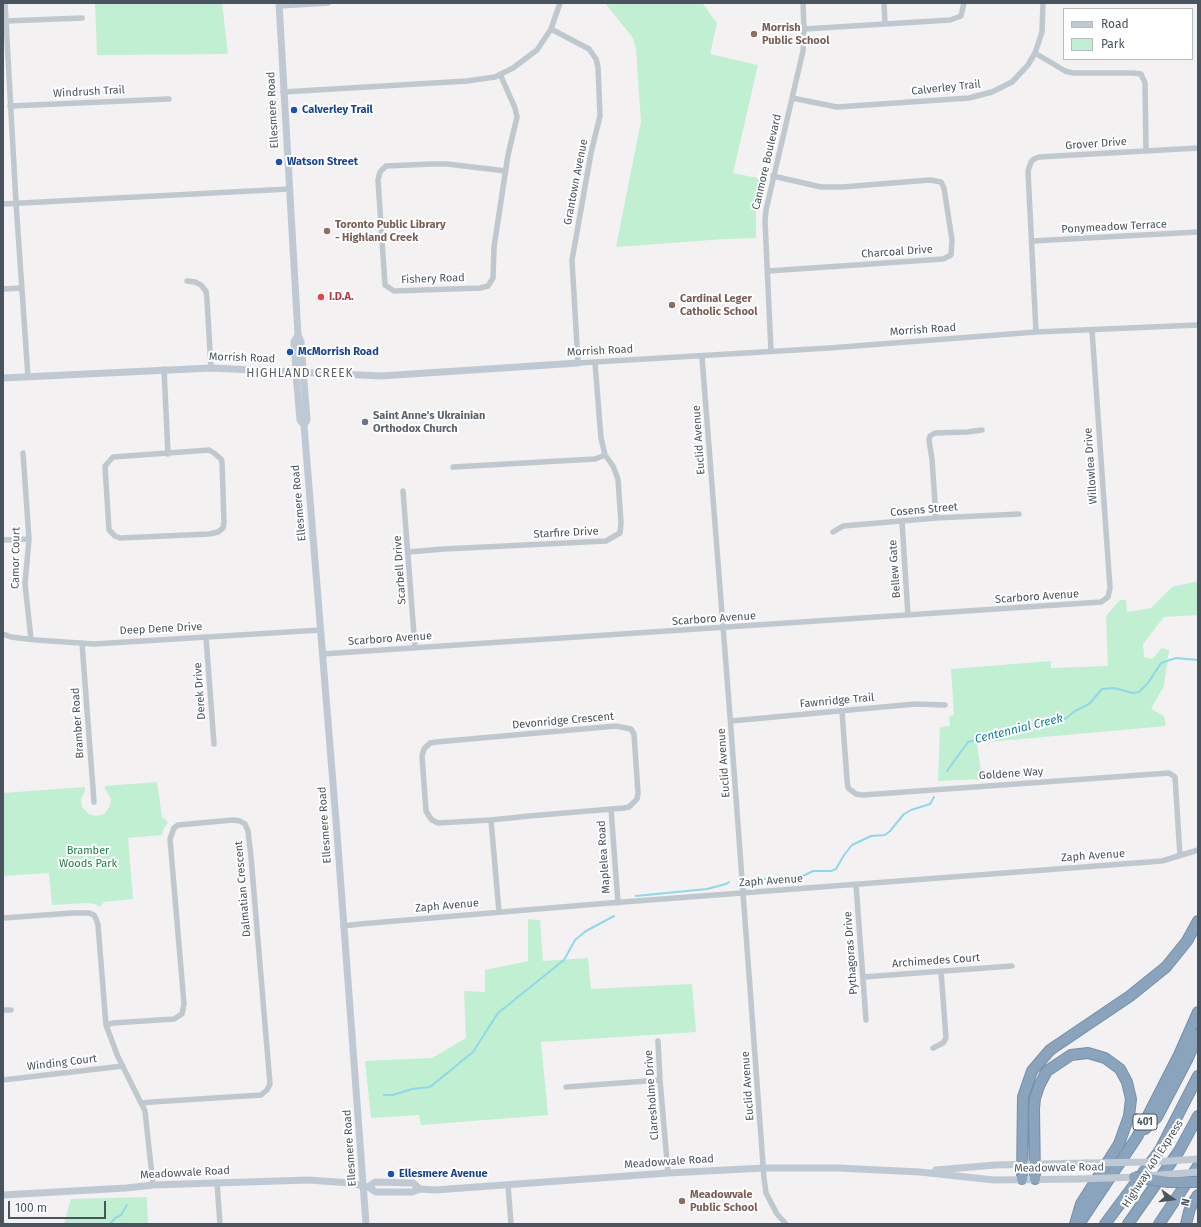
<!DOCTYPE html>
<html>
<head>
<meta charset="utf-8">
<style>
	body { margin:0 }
	#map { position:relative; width:1201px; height:1227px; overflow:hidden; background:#f3f1f1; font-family:"Fira Sans",sans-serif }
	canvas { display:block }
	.frame { position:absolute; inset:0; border:4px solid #49545e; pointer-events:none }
	.legend { position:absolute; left:1063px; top:8px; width:130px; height:52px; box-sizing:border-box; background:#fff; border:1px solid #b6bbbf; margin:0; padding:5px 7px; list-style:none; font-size:12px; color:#49545e }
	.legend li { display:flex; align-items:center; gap:8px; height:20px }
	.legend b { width:20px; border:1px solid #b6bbbf }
	.north { position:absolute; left:1153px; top:1179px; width:40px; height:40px; -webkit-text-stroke:3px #fff; paint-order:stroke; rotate:104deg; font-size:11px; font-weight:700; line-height:16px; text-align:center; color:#49545e }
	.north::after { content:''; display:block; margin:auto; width:14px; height:18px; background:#49545e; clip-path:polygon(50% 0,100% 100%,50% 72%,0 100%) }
	.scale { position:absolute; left:8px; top:1201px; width:98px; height:18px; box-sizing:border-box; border:2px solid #49545e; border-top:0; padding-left:5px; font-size:12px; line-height:14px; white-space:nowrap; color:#49545e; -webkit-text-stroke:3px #fff; paint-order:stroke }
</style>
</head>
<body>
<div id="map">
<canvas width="1201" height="1227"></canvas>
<div class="frame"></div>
<ul class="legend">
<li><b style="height:5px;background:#bfc9d4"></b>Road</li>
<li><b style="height:11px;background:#c1efd2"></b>Park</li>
</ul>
<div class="north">N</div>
<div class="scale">100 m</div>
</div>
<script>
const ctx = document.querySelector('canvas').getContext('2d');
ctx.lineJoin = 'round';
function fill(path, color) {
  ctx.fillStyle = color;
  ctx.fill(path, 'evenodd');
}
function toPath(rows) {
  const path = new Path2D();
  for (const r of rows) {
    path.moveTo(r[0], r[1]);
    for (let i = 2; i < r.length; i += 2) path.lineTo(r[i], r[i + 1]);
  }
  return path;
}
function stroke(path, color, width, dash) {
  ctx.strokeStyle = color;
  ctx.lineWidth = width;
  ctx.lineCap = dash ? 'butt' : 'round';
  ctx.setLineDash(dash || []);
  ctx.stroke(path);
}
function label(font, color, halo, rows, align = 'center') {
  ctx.font = font + ' "Fira Sans",sans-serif';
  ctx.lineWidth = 4;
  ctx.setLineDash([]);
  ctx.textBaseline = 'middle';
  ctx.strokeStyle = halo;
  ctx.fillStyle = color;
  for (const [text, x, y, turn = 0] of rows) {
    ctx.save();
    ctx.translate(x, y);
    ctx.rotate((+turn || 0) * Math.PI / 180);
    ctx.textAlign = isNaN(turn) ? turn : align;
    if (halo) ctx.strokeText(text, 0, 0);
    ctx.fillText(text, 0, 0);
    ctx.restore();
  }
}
const green = toPath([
	[95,3,222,3,228,54,97,55],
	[605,3,702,3,717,23,710,54,758,65,733,173,762,179,756,208,756,238,724,239,616,247,641,121,636,49,633,38],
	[1198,581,1198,615,1164,617,1143,644,1144,657,1152,659,1162,648,1169,650,1164,686,1151,709,1164,716,1166,726,977,743,982,779,938,781,940,727,950,726,949,716,954,715,951,669,1051,661,1051,668,1108,666,1106,616,1120,600,1126,600,1127,612,1151,608,1172,587],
	[157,782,162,817,168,822,163,830,162,835,128,838,133,899,104,902,100,907,95,904,87,903,52,905,49,873,3,876,3,793,85,787,85,791,81,799,82,807,89,814,96,816,104,814,110,806,111,799,105,789,105,786],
	[528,919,540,920,543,961,588,958,591,989,692,984,696,1032,541,1042,548,1115,421,1125,419,1115,371,1118,365,1061,432,1058,466,1038,464,991,485,992,485,970,528,961],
	[147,1197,148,1224,64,1224,71,1199]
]);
const stream = toPath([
	[947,771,968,742,1034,724,1065,719,1075,711,1089,704,1102,689,1114,688,1133,693,1139,692,1148,683,1161,663,1176,658,1198,660],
	[757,880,805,875,813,871,831,871,836,869,844,855,852,845,871,836,885,835,890,831,904,814,911,810,930,804,934,797],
	[636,896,707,889,726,884,729,882],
	[384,1095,393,1095,412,1089,430,1087,473,1052,498,1013,564,960,575,940,586,931,614,916],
	[110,1224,115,1218,121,1215,127,1205]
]);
const street = toPath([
	[5,3,16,203,28,377],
	[884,3,885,24],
	[279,6,328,3],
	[6,21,82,18],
	[551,29,589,49,596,59,598,67,600,116,591,153,572,260,578,363,829,348,1036,332,1198,325],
	[804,29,950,20,961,16,964,3],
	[1035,53,1065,71,1073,73,1133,73,1141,74,1145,83,1146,151],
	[500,74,515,108,517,117,508,155,494,247,493,278,488,286,480,288,394,291,385,285,378,180,380,172,386,166,432,164,447,164,506,171],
	[283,92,467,81,495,77,513,68,537,50,551,29,560,3],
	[792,98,837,107,969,98,992,92,1012,82,1028,65,1035,53,1042,32,1043,3],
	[10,106,169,99],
	[3,204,289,189],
	[1032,241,1198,232],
	[768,271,943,259,951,255,952,240,944,188,941,182,930,180,842,187,821,187,773,176],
	[187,281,195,282,201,285,206,291,207,300,211,368],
	[3,289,22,288],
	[1036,332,1028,171,1031,162,1034,159,1039,157,1198,148],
	[771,351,765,221,766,210,803,51,804,29,803,3],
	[702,357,730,716,764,1178,766,1193,777,1214,786,1224],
	[164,369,168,454],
	[209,450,214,453,221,459,222,462,224,522,223,528,218,532,209,534,120,538,115,536,109,530,105,466,113,457,209,450],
	[23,453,29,539,25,584,31,639],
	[453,467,595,459,605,455],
	[403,491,415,648],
	[936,518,932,459,930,447,929,439,930,436,935,433,967,432,982,430],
	[902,522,908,615],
	[833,532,843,526,936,518,1019,514],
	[3,540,29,539],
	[408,552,444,549,606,541,620,533,621,523,618,479,613,466,605,455,601,438,595,363],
	[3,634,11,637,36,640,94,644,320,630],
	[206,637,214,744],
	[82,643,94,802],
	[322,654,1101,602,1108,597,1110,588,1092,330],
	[842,711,847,780,848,788,856,794,863,795,1169,773,1175,777,1180,856],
	[731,721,915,704,945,705],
	[616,726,631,729,634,734,638,793,637,799,629,807,624,808,529,816,491,820,438,823,432,820,429,816,426,811,422,756,424,749,430,743,436,742,616,726],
	[611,809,618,903],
	[491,820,499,912],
	[856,885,866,1020],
	[3,918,73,913,89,913,94,915,96,919,98,925,106,1025,118,1057,145,1111,153,1185],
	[343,926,360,924,597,904,1162,861,1198,850],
	[863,977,1012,966],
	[3,1010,11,1010],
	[106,1025,113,1023,174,1019,182,1014,184,1004,170,839,174,828,178,825,233,820,240,821,245,824,248,831,251,857,270,1084,267,1090,261,1095,152,1102,142,1103],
	[658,1041,660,1080,668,1173],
	[933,1048,943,1043,946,1038,941,971],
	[3,1080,123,1066],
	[566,1087,660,1080],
	[217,1182,220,1224],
	[508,1185,511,1224]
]);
const secondary = toPath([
	[279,3,298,335,301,342,307,420,304,425],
	[298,335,294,342,297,385,300,420,304,425,337,833,366,1224],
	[3,378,211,368,381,376,578,363],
	[936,1170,995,1165,1087,1163],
	[368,1187,375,1182,413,1183,420,1189],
	[3,1195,126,1188,153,1185,309,1180,350,1183,368,1187,376,1192,412,1192,420,1189,435,1190,668,1173,764,1168,838,1168,920,1172,994,1180,1078,1179]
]);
const highway = toPath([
	[1145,1129,1157,1117,1187,1060,1198,1035],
	[1022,1179,1023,1097,1032,1071,1050,1050,1130,996,1166,967,1187,941,1198,921],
	[1035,1179,1034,1109,1035,1098,1039,1086,1047,1071,1071,1055,1088,1053,1105,1058,1120,1069,1127,1082,1131,1099,1129,1116,1119,1144,1081,1204,1075,1224],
	[1079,1224,1137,1137,1179,1055,1198,1012],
	[1105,1224,1160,1150,1198,1076],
	[1128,1224,1179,1151,1198,1116],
	[1159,1224,1198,1166],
	[1186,1224,1190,1208,1198,1195]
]);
const secondaryBridge = toPath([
	[1087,1163,1154,1162,1198,1159],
	[1148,1176,1198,1172],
	[1078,1179,1138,1177]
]);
const highwayBridge = toPath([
	[1134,1177,1168,1182,1198,1182]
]);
const markers = [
	[754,34,4,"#8d6e63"],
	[294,110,4,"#1a4fb4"],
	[279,162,4,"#1a4fb4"],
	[327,231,4,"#8d6e63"],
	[321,297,4,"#e0444e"],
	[672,305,4,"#8d6e63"],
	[290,352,4,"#1a4fb4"],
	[365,422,4,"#6b7280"],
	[391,1174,4,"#1a4fb4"],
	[682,1201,4,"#8d6e63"]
];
const shields = [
	[1145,1122,24]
];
const shieldNames = [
	["401",1145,1122]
];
const educationNames = [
	["Morrish",762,28],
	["Public School",762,41],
	["Toronto Public Library",335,225],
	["- Highland Creek",335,238],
	["Cardinal Leger",680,299],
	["Catholic School",680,312],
	["Meadowvale",690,1195],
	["Public School",690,1208]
];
const streetNames = [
	["Calverley Trail",946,88,-6],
	["Windrush Trail",89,92,-3],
	["Ellesmere Road",273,110,-93],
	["Grover Drive",1096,144,-4],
	["Canmore Boulevard",767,162,-77],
	["Grantown Avenue",576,182,-79],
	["Ponymeadow Terrace",1114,227,-3],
	["Charcoal Drive",897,252,-4],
	["Fishery Road",433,279,-2],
	["Morrish Road",923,330,-4],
	["Morrish Road",600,351,-3],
	["Morrish Road",242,358,2],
	["Euclid Avenue",699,440,-94],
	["Willowlea Drive",1091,466,-94],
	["Ellesmere Road",299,503,-95],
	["Cosens Street",924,510,-5],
	["Starfire Drive",566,533,-3],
	["Camor Court",16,558,-89],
	["Bellew Gate",895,569,-94],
	["Scarbell Drive",400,570,-94],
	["Scarboro Avenue",1037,597,-4],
	["Scarboro Avenue",714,619,-4],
	["Deep Dene Drive",161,629,-3],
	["Scarboro Avenue",390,639,-4],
	["Derek Drive",200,691,-94],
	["Fawnridge Trail",837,701,-5],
	["Devonridge Crescent",563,721,-5],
	["Bramber Road",78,723,-94],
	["Euclid Avenue",724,763,-94],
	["Goldene Way",1011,774,-4],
	["Ellesmere Road",325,825,-94],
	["Zaph Avenue",1093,856,-4],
	["Maplelea Road",604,857,-94],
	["Zaph Avenue",771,881,-4],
	["Dalmatian Crescent",243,889,-95],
	["Zaph Avenue",447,906,-5],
	["Pythagoras Drive",851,953,-94],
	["Archimedes Court",936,961,-4],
	["Winding Court",62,1063,-7],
	["Euclid Avenue",748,1086,-94],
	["Claresholme Drive",652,1095,-94],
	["Ellesmere Road",350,1148,-94],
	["Meadowvale Road",669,1162,-4],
	["Highway 401 Express",1153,1164,-57],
	["Meadowvale Road",1059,1168,-1],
	["Meadowvale Road",185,1173,-3]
];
const transitNames = [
	["Calverley Trail",302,110],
	["Watson Street",287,162],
	["McMorrish Road",298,352],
	["Ellesmere Avenue",399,1174]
];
const healthNames = [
	["I.D.A.",329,297]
];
const worshipNames = [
	["Saint Anne’s Ukrainian",373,416],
	["Orthodox Church",373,429]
];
const parkNames = [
	["Bramber",88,851],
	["Woods Park",88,864]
];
const neighbourhoodNames = [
	["HIGHLAND CREEK",300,374]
];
const waterNames = [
	["Centennial Creek",1019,729,-14]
];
fill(green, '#c1efd2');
stroke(stream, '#8fd8ea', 2);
stroke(highway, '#758fa9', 12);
stroke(street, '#bfc8cf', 5.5);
stroke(secondary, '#bfc9d4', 7);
stroke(highway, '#8aa4be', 10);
stroke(highwayBridge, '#758fa9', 12, []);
stroke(secondaryBridge, '#bfc9d4', 7);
stroke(highwayBridge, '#8aa4be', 10);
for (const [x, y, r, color] of markers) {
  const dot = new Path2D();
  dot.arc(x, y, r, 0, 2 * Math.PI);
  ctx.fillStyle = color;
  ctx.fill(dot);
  stroke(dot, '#fff', 1.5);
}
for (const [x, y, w] of shields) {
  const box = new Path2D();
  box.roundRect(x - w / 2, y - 8, w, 16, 3);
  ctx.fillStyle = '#fff';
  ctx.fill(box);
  stroke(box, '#49545e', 1);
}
label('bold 10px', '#49545e', null, shieldNames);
label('bold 11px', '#785e54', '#fff', educationNames, 'left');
label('11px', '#49545e', '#fff', streetNames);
label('bold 11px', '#164399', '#fff', transitNames, 'left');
label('bold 11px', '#be3a42', '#fff', healthNames, 'left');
label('bold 11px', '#5b616d', '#fff', worshipNames, 'left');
label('11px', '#1a7f4b', '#fff', parkNames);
ctx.letterSpacing = '1px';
label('12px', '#5d6165', '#fff', neighbourhoodNames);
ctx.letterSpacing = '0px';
label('italic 12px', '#107f9a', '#fff', waterNames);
</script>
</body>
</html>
